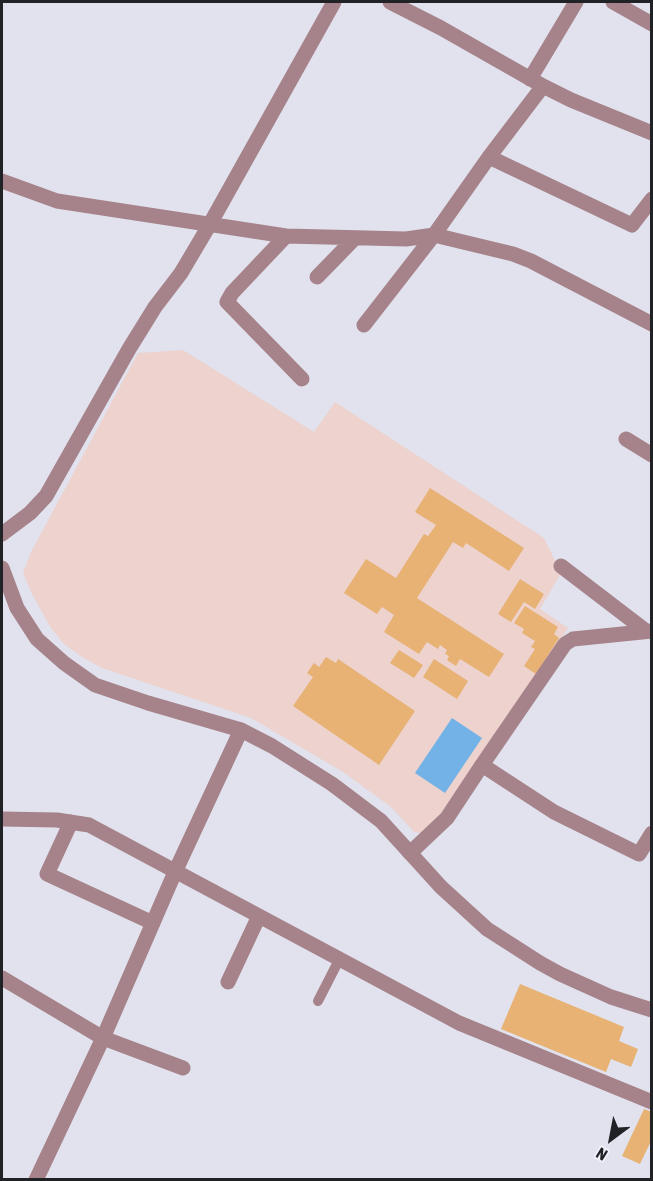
<!DOCTYPE html>
<html>
<head>
<meta charset="utf-8">
<style>
	body { margin:0 }
	#map { position:relative; width:653px; height:1181px; overflow:hidden; background:#e1e2ed; font-family:"Asap Condensed",sans-serif }
	canvas { display:block }
	.frame { position:absolute; inset:0; border:3px solid #212226; pointer-events:none }
	.north { position:absolute; left:581px; top:1109px; width:60px; height:60px; -webkit-text-stroke:4px #eeeffb; paint-order:stroke; rotate:212deg; font-size:16px; font-weight:700; line-height:24px; text-align:center; color:#212226 }
	.north::after { content:''; display:block; margin:auto; width:21px; height:27px; background:#212226; clip-path:polygon(50% 0,100% 100%,50% 72%,0 100%) }
</style>
</head>
<body>
<div id="map">
<canvas width="653" height="1181"></canvas>
<div class="frame"></div>
<div class="north">N</div>
</div>
<script>
const ctx = document.querySelector('canvas').getContext('2d');
ctx.lineJoin = 'round';
function fill(path, color) {
  ctx.fillStyle = color;
  ctx.fill(path, 'evenodd');
}
function toPath(rows) {
  const path = new Path2D();
  for (const r of rows) {
    path.moveTo(r[0], r[1]);
    for (let i = 2; i < r.length; i += 2) path.lineTo(r[i], r[i + 1]);
  }
  return path;
}
function stroke(path, color, width, dash) {
  ctx.strokeStyle = color;
  ctx.lineWidth = width;
  ctx.lineCap = dash ? 'butt' : 'round';
  ctx.setLineDash(dash || []);
  ctx.stroke(path);
}
const education = toPath([
	[183,350,314,432,335,402,544,538,561,573,540,609,568,628,442,815,421,833,414,832,391,807,343,772,251,718,102,668,82,657,64,644,51,628,32,594,23,573,31,552,138,353]
]);
const water = toPath([
	[452,718,482,738,445,793,415,773]
]);
const building = toPath([
	[430,488,524,548,509,571,466,543,463,548,453,542,417,598,504,654,489,677,460,659,456,666,447,660,449,656,445,654,447,650,440,645,438,649,427,642,419,654,384,632,394,615,382,607,377,614,344,593,366,559,396,578,424,534,428,536,436,525,415,512],
	[520,579,544,594,535,609,524,602,511,622,498,614],
	[525,606,558,627,554,634,559,638,536,674,524,666,535,649,531,647,535,641,522,633,524,629,514,623],
	[399,650,423,665,414,678,390,663],
	[326,657,336,663,338,659,415,711,379,765,293,706,313,677,307,673,314,663,319,667],
	[434,659,468,681,457,699,423,677],
	[520,984,624,1027,619,1041,638,1049,631,1067,611,1059,606,1072,501,1029],
	[644,1109,652,1112,652,1139,640,1164,622,1156]
]);
const service = toPath([
	[318,1001,339,960]
]);
const minor = toPath([
	[390,2,441,28,543,86,571,100,652,133],
	[613,2,652,24],
	[530,79,576,2],
	[489,157,632,225,652,199],
	[2,181,57,201,286,236,406,239,434,235,513,254,531,261,652,324],
	[286,236,232,293,227,302,302,379],
	[317,277,355,238],
	[364,325,434,235,489,157,543,86],
	[626,439,652,455],
	[2,534,30,513,46,496,129,349,155,307,181,273,210,224,334,2],
	[561,566,646,631],
	[482,765,565,644,573,639,652,631],
	[2,819,57,820,89,825,459,1023,652,1102],
	[71,822,47,874,153,923],
	[410,853,447,818,482,765,554,812,639,854,652,833],
	[2,978,103,1038,183,1068],
	[228,982,259,916],
	[36,1180,103,1038,175,872,241,730]
]);
const tertiary = toPath([
	[2,568,17,608,37,639,64,663,95,685,148,703,241,730,272,746,332,784,381,821,441,887,487,929,540,963,560,974,611,997,652,1010]
]);
fill(education, '#edd2ce');
fill(water, '#73b2e6');
fill(building, '#e7b274');
stroke(service, '#a6838a', 10);
stroke(minor, '#a6838a', 15);
stroke(tertiary, '#a6838a', 15);
</script>
</body>
</html>
